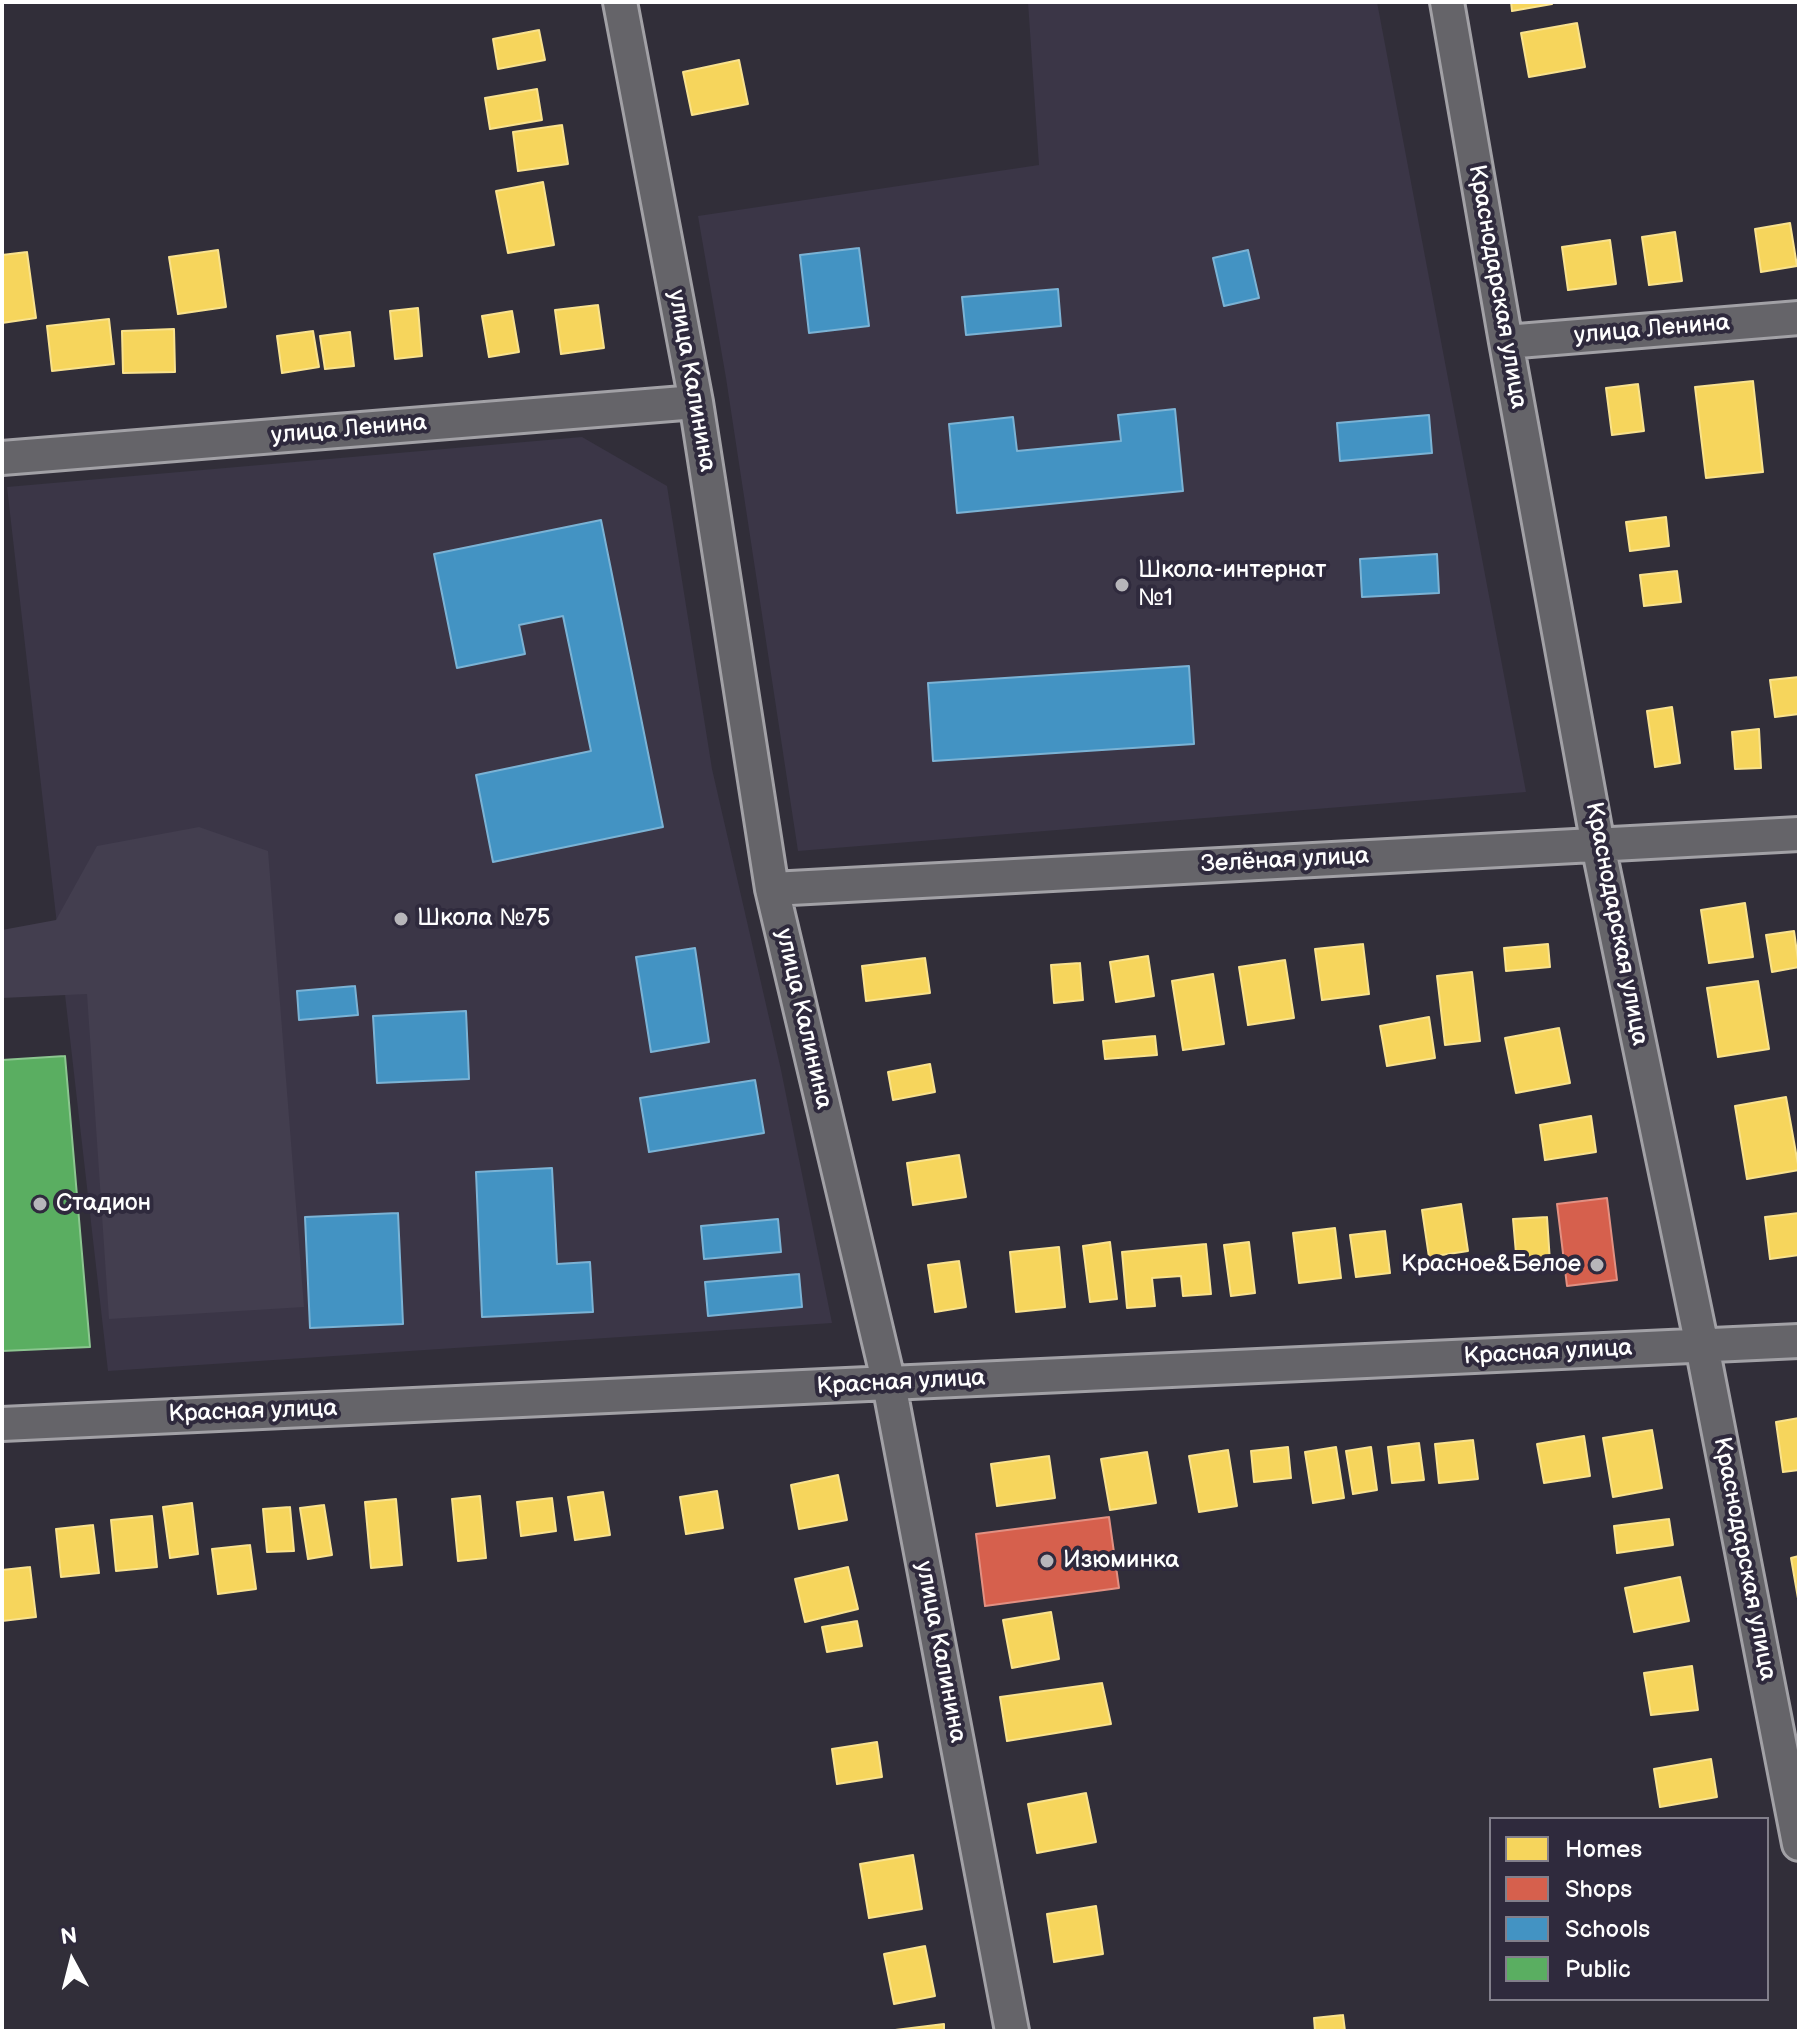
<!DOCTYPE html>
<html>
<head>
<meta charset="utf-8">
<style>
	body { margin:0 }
	#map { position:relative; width:1801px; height:2033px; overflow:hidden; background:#312e39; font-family:"Balsamiq Sans",sans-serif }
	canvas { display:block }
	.frame { position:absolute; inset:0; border:4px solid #fff; pointer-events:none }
	.legend { position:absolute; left:1489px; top:1817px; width:280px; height:184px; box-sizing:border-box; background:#2f2a3d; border:2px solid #827f8b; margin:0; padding:10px 14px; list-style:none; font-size:24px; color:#fff }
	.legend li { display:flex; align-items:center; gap:16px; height:40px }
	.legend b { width:40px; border:2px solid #827f8b }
	.north { position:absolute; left:32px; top:1921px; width:80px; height:80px; -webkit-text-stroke:6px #2f2a3d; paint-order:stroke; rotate:353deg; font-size:22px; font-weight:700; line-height:32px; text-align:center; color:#fff }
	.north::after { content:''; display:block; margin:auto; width:28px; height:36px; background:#fff; clip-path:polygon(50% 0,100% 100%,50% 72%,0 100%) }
</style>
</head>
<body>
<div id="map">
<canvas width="1801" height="2033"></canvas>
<div class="frame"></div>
<ul class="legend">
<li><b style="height:22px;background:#f6d55c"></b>Homes</li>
<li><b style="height:22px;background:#d6604d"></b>Shops</li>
<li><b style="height:22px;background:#4393c3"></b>Schools</li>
<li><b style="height:22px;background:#5aae61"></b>Public</li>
</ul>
<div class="north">N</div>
</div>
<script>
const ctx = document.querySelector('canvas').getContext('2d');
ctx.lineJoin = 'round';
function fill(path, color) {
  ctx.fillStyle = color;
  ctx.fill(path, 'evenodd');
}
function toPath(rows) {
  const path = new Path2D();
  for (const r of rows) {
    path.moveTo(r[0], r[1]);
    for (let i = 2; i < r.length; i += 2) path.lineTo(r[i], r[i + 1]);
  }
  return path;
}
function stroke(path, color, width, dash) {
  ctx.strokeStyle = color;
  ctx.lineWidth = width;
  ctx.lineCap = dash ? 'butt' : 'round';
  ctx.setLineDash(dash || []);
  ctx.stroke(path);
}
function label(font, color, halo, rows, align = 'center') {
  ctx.font = font + ' "Balsamiq Sans",sans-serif';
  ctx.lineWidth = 8;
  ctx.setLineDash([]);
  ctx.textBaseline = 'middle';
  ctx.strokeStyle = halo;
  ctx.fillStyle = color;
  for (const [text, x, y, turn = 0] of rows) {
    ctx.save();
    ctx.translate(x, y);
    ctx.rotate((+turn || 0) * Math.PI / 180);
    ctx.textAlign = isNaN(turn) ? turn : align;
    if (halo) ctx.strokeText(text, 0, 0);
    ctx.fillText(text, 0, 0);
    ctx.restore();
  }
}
const built = toPath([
	[1028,2,1377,2,1526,792,798,851,726,378,698,216,1039,165],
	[582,437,667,486,712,769,781,1070,832,1323,108,1371,7,487]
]);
const green = toPath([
	[199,827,268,851,304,1307,109,1319,87,994,2,998,2,930,56,920,97,846]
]);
const homes = toPath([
	[1511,2,1552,2,1552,4,1512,11,1511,2],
	[1577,23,1585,67,1529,77,1521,33,1577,23],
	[539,30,545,60,498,69,493,39,539,30],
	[739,60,748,104,692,115,683,72,739,60],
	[537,89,542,120,490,129,485,98,537,89],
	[562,125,568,164,518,171,513,132,562,125],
	[543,182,554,245,508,253,496,191,543,182],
	[1790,223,1797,266,1761,272,1755,229,1790,223],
	[1675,232,1682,281,1649,285,1642,237,1675,232],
	[1610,240,1616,284,1568,290,1562,247,1610,240],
	[218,250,226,307,178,314,169,257,218,250],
	[27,252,36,318,2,323,2,255,27,252],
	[598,305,604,348,561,354,555,310,598,305],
	[418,308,422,356,395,359,390,311,418,308],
	[512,311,519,352,489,357,482,316,512,311],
	[109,319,114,364,52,371,47,326,109,319],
	[174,329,175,372,123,373,122,331,174,329],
	[313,331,319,367,282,373,277,336,313,331],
	[350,332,354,366,325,369,320,336,350,332],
	[1753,381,1763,472,1706,478,1695,387,1753,381],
	[1638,384,1644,431,1612,435,1606,388,1638,384],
	[1666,517,1669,546,1630,551,1626,522,1666,517],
	[1677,571,1681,602,1644,606,1640,575,1677,571],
	[1799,677,1799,714,1775,717,1770,680,1799,677],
	[1672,707,1680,763,1655,767,1647,711,1672,707],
	[1759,729,1761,768,1735,769,1732,732,1759,729],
	[1745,903,1753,957,1709,963,1701,910,1745,903],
	[1794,931,1799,967,1772,972,1766,935,1794,931],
	[1363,944,1369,994,1322,1000,1315,949,1363,944],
	[1548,944,1550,967,1506,971,1504,948,1548,944],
	[1148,956,1154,996,1116,1002,1110,962,1148,956],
	[925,958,930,993,866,1001,862,966,925,958],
	[1285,960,1294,1018,1248,1025,1239,967,1285,960],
	[1080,963,1083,1000,1054,1003,1051,965,1080,963],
	[1472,972,1480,1041,1445,1045,1437,976,1472,972],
	[1213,974,1224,1044,1183,1050,1172,981,1213,974],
	[1758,981,1769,1049,1718,1057,1707,988,1758,981],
	[1429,1017,1435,1058,1387,1066,1380,1026,1429,1017],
	[1559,1028,1570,1083,1516,1093,1505,1038,1559,1028],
	[1155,1036,1157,1055,1105,1059,1103,1041,1155,1036],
	[930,1064,935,1092,893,1100,888,1072,930,1064],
	[1786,1097,1799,1170,1747,1179,1735,1106,1786,1097],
	[1591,1116,1596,1152,1545,1160,1540,1125,1591,1116],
	[959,1155,966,1197,913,1205,907,1163,959,1155],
	[1461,1204,1468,1251,1429,1257,1422,1210,1461,1204],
	[1799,1213,1799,1255,1770,1259,1765,1217,1799,1213],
	[1547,1217,1550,1262,1517,1265,1513,1219,1547,1217],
	[1335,1228,1341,1278,1299,1283,1293,1233,1335,1228],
	[1385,1231,1390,1273,1356,1277,1350,1235,1385,1231],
	[1110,1242,1117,1299,1090,1302,1083,1246,1110,1242],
	[1249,1242,1255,1293,1231,1296,1224,1245,1249,1242],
	[1206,1244,1211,1294,1183,1296,1181,1276,1152,1278,1155,1306,1127,1308,1122,1252,1206,1244],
	[1059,1247,1065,1307,1016,1312,1010,1252,1059,1247],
	[959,1261,966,1307,935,1312,928,1265,959,1261],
	[1799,1418,1799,1470,1783,1472,1776,1422,1799,1418],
	[1652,1430,1662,1488,1613,1497,1603,1438,1652,1430],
	[1584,1436,1590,1476,1544,1483,1537,1444,1584,1436],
	[1473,1440,1478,1479,1439,1483,1435,1444,1473,1440],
	[1419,1443,1424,1480,1392,1483,1388,1447,1419,1443],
	[1288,1447,1291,1478,1254,1482,1251,1451,1288,1447],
	[1336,1447,1344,1498,1313,1503,1305,1452,1336,1447],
	[1371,1447,1377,1490,1353,1494,1346,1451,1371,1447],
	[1228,1450,1237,1506,1199,1512,1189,1456,1228,1450],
	[1147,1452,1156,1503,1110,1510,1101,1459,1147,1452],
	[1049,1456,1055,1498,997,1506,991,1464,1049,1456],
	[838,1475,847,1520,799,1529,791,1485,838,1475],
	[717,1491,723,1528,686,1534,680,1497,717,1491],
	[603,1492,610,1535,575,1540,568,1497,603,1492],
	[480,1496,486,1558,458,1561,452,1499,480,1496],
	[552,1498,556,1531,521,1536,517,1502,552,1498],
	[396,1499,402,1565,371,1568,365,1502,396,1499],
	[192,1503,198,1554,170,1558,163,1507,192,1503],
	[324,1505,332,1555,308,1559,300,1508,324,1505],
	[290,1507,294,1551,267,1552,263,1509,290,1507],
	[152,1516,157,1567,116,1571,111,1520,152,1516],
	[1669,1519,1673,1545,1617,1553,1614,1526,1669,1519],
	[93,1525,99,1573,61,1577,56,1529,93,1525],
	[250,1545,256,1589,218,1594,212,1549,250,1545],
	[1799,1556,1799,1604,1791,1558,1799,1556],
	[30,1567,36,1617,2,1621,2,1570,30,1567],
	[848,1567,858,1609,805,1622,795,1579,848,1567],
	[1680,1577,1689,1621,1634,1632,1625,1588,1680,1577],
	[1051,1612,1059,1659,1012,1668,1003,1620,1051,1612],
	[857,1621,862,1646,827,1652,822,1627,857,1621],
	[1692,1666,1698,1710,1651,1715,1644,1673,1692,1666],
	[1102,1683,1111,1724,1007,1741,1000,1697,1102,1683],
	[877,1742,882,1777,837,1784,832,1749,877,1742],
	[1711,1759,1717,1797,1660,1807,1654,1769,1711,1759],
	[1086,1793,1096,1842,1037,1853,1028,1804,1086,1793],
	[913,1855,922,1909,869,1918,860,1864,913,1855],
	[1096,1906,1103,1954,1054,1962,1047,1914,1096,1906],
	[925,1946,935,1996,894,2004,884,1954,925,1946],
	[1343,2015,1345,2031,1315,2031,1314,2018,1343,2015],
	[944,2024,944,2031,887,2031,944,2024]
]);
const shops = toPath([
	[1607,1198,1617,1280,1567,1286,1557,1204,1607,1198],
	[1109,1517,1119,1588,985,1606,976,1534,1109,1517]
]);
const schools = toPath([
	[859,248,869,326,809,333,800,255,859,248],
	[1248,250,1259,298,1224,306,1213,258,1248,250],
	[1058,289,1061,326,966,335,962,297,1058,289],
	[1175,409,1183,491,957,513,949,424,1013,417,1017,451,1121,441,1118,415,1175,409],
	[1429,415,1432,453,1340,461,1337,423,1429,415],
	[601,520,663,827,493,862,476,775,591,751,563,616,519,625,525,654,457,668,434,554,601,520],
	[1437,554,1439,593,1362,597,1360,559,1437,554],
	[1189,666,1194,744,933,761,928,683,1189,666],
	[695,948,709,1042,651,1052,636,957,695,948],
	[355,986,358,1015,299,1020,297,991,355,986],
	[466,1011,469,1079,377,1083,373,1016,466,1011],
	[755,1080,764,1133,649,1152,640,1098,755,1080],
	[552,1168,557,1264,590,1262,593,1312,482,1317,476,1172,552,1168],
	[398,1213,403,1324,310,1328,305,1217,398,1213],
	[778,1219,781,1252,704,1259,701,1226,778,1219],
	[799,1274,802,1307,708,1316,705,1282,799,1274]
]);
const public = toPath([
	[65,1056,90,1347,2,1351,2,1060,65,1056]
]);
const minor = toPath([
	[620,2,696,402,772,889,889,1384,1012,2031],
	[1447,2,1506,342,1598,845,1702,1346,1799,1844],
	[1506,342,1799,318],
	[2,458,696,402],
	[772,889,1799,834],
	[2,1424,1799,1341]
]);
const markers = [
	[1122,585,8,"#b7b6ba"],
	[401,919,8,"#b7b6ba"],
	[40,1204,8,"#b7b6ba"],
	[1597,1265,8,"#b7b6ba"],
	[1047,1561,8,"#b7b6ba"]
];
const streetNames = [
	["Краснодарская улица",1497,287,80],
	["улица Ленина",1652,330,-5],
	["улица Калинина",691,381,80],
	["улица Ленина",349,430,-5],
	["Зелёная улица",1285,861,-3],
	["Краснодарская улица",1616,924,79],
	["улица Калинина",803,1019,77],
	["Красная улица",1548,1353,-3],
	["Красная улица",901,1383,-3],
	["Красная улица",253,1412,-2],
	["Краснодарская улица",1744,1559,79],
	["улица Калинина",940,1652,79]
];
const poiNames = [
	["Школа-интернат",1138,571],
	["№1",1138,599],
	["Школа №75",417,919],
	["Стадион",56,1204],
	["Красное&Белое",1581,1265,"right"],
	["Изюминка",1063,1561]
];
fill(built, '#3b3647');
fill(green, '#433e4f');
fill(homes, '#f6d55c');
stroke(homes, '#f9e28d', 2);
fill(shops, '#d6604d');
stroke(shops, '#e29082', 2);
fill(schools, '#4393c3');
stroke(schools, '#7bb3d5', 2);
fill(public, '#5aae61');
stroke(public, '#8cc690', 2);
stroke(minor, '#a2a1a6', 38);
stroke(minor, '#656469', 32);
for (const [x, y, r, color] of markers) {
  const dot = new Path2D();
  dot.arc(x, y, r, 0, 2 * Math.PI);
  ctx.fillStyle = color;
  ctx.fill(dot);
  stroke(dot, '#2f2a3d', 3);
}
label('24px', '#fff', '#2f2a3d', streetNames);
label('24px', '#fff', '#2f2a3d', poiNames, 'left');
</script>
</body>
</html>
